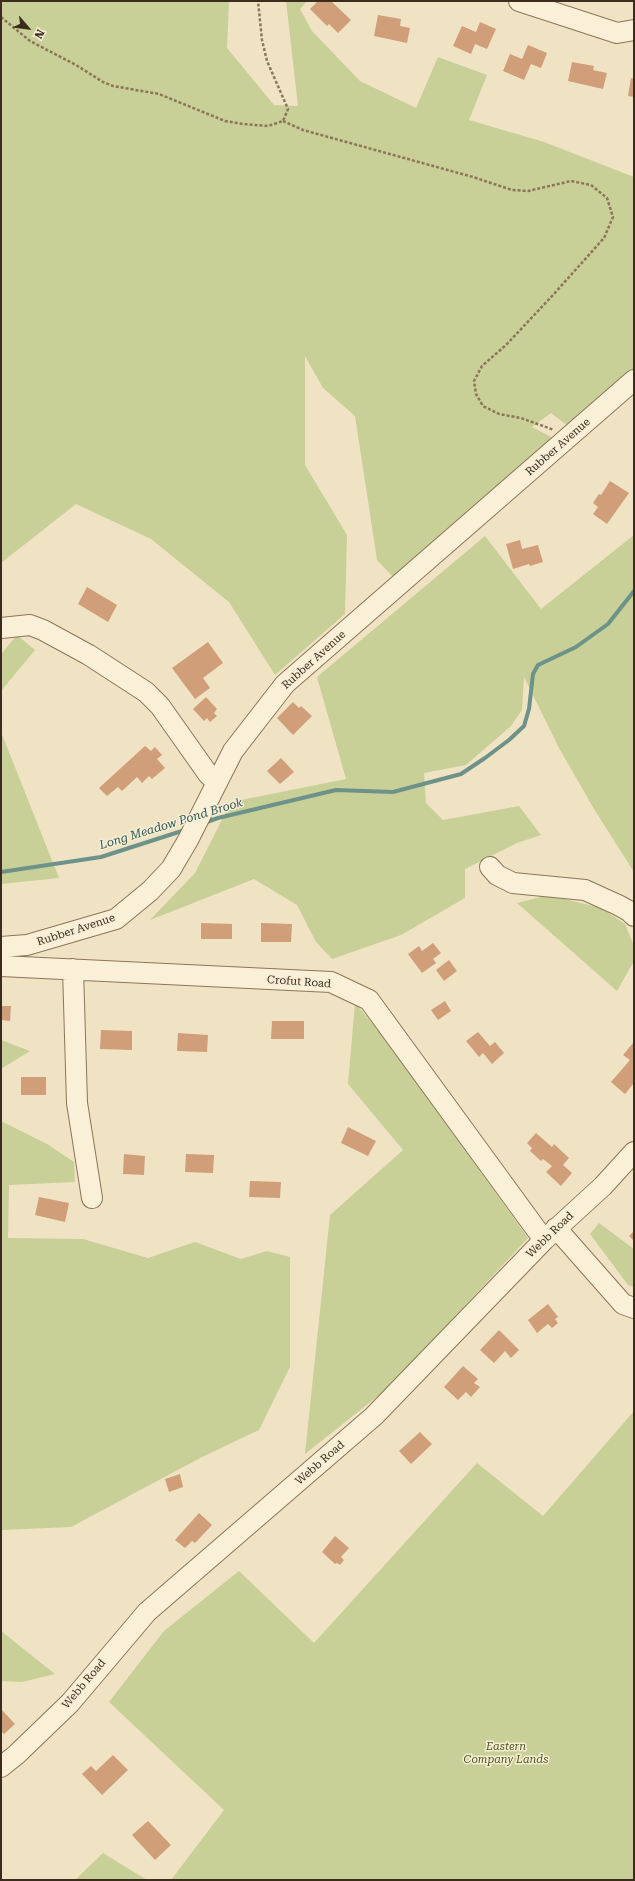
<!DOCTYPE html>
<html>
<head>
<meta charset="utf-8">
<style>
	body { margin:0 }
	#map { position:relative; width:635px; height:1881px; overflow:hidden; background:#f0e3c4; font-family:"Roboto Serif",serif }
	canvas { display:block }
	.frame { position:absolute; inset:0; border:2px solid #3b2c1e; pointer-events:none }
	.north { position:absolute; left:8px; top:8px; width:40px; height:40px; -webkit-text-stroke:3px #f7edd4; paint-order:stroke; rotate:118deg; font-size:11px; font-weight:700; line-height:16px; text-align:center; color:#3b2c1e }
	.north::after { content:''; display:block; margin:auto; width:14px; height:18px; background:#3b2c1e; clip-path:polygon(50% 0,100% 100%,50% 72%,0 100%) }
</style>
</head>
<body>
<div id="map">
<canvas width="635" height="1881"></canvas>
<div class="frame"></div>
<div class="north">N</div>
</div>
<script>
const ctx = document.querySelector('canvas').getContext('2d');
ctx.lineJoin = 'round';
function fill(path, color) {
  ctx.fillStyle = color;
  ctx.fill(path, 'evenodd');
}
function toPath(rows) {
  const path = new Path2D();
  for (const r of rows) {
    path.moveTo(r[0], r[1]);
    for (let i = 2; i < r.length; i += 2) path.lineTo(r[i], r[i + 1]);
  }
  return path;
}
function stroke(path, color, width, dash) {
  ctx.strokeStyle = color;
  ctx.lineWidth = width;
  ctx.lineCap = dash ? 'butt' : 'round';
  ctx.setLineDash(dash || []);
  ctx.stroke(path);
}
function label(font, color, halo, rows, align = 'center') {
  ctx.font = font + ' "Roboto Serif",serif';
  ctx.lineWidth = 3;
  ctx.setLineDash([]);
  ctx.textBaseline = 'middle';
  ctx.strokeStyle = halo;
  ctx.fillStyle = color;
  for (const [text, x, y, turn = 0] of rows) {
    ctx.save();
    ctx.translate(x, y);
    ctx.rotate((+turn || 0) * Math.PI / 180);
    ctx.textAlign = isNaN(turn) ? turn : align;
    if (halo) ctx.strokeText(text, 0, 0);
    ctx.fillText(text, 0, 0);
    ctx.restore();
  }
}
const green = toPath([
	[1,1,229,1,227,48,274,105,298,106,286,1,307,1,300,9,312,31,360,81,416,108,438,57,487,75,469,120,544,142,634,177,634,369,568,426,551,413,532,427,555,439,393,577,377,560,355,416,323,388,305,356,305,465,347,535,345,614,275,675,229,602,151,539,76,504,1,563],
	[634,535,634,872,594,809,559,748,524,677,522,710,511,726,466,765,424,773,426,803,443,820,519,806,541,835,517,843,465,869,465,898,401,935,332,959,316,942,297,905,254,879,150,920,195,873,231,802,346,779,317,677,485,536,541,609],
	[17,635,35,650,1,691,1,654],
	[1,732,59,878,1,884],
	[549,895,601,908,625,924,634,946,634,961,617,991,517,903],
	[355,1003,383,1036,528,1238,388,1388,305,1454,330,1215,403,1150,348,1084],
	[1,1040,30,1051,1,1069],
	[1,1121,47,1144,74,1162,75,1182,9,1185,8,1238,83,1239,148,1258,195,1242,241,1259,267,1251,290,1257,290,1367,259,1430,202,1457,71,1527,1,1530],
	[599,1223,634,1249,634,1287,628,1285,590,1234],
	[634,1411,634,1880,171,1880,224,1810,109,1702,164,1631,239,1571,314,1643,477,1463,543,1516],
	[1,1631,55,1674,22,1682,1,1681],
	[103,1853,147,1880,75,1880]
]);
const stream = toPath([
	[204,823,218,818,336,790,393,792,461,774,485,758,509,740,524,726,529,709,533,674,538,665,576,647,608,624,634,591],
	[1,872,101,857,185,830]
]);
const building = toPath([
	[318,1,331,1,351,20,338,33,329,24,327,26,310,9],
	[378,15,401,19,400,26,410,28,407,43,374,36],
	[480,22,496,29,487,49,475,44,471,54,453,46,462,26,476,32],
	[528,45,547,53,541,68,531,64,524,80,503,71,510,54,522,59],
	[572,62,594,66,593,70,607,73,603,89,568,81],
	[631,78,634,79,634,97,628,96],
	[610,481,629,493,607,524,593,514,598,507,593,503,599,494,601,495],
	[520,540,522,549,538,545,543,562,530,566,529,564,513,569,506,544],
	[87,587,117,605,108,622,78,604],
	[208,642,223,663,203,678,210,688,195,699,172,668],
	[206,697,217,709,214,713,217,716,210,722,207,718,204,721,193,709],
	[293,702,299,708,301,706,312,716,293,735,277,718],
	[145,746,151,751,155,747,162,755,157,759,165,768,152,779,149,776,142,783,137,777,122,791,118,787,107,796,99,788],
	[281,758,294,772,280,784,267,771],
	[201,923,232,924,232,939,201,939],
	[261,923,292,924,291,942,261,942],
	[433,943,441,953,433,959,436,963,422,973,408,954,419,946,422,951],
	[449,960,457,971,444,981,436,970],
	[445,1001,451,1011,438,1020,431,1010],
	[1,1006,11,1006,10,1021,1,1020],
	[272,1021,304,1021,304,1039,271,1039],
	[101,1030,132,1031,132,1050,100,1049],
	[478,1032,490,1046,495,1042,504,1053,492,1064,483,1053,479,1057,466,1041],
	[178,1033,208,1035,207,1052,177,1051],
	[633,1043,634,1083,625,1094,611,1082,630,1060,623,1055],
	[21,1077,46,1077,46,1095,21,1095],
	[348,1127,376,1141,368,1156,341,1143],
	[536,1133,552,1147,554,1144,569,1158,563,1165,572,1173,561,1186,546,1172,552,1166,543,1159,541,1161,530,1151,532,1148,527,1143],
	[124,1154,145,1156,144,1175,123,1174],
	[186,1154,214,1155,213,1173,185,1172],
	[250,1181,281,1182,280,1198,249,1197],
	[39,1197,69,1203,65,1222,35,1215],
	[634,1231,634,1241,629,1236],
	[548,1304,558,1317,555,1319,558,1323,552,1328,548,1324,537,1333,528,1320],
	[499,1330,519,1350,511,1358,505,1351,494,1363,480,1350],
	[463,1366,478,1379,474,1383,480,1387,471,1397,466,1392,458,1400,444,1387],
	[420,1432,432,1444,411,1464,399,1451],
	[180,1474,183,1487,169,1492,165,1479],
	[199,1513,212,1525,195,1543,192,1541,185,1548,175,1540],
	[335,1536,349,1548,341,1557,344,1560,340,1565,337,1563,335,1564,322,1552],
	[1,1709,15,1724,4,1734,1,1731],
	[113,1755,128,1770,102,1795,82,1774,91,1766,96,1771],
	[148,1821,171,1845,155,1860,132,1835]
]);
const path = toPath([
	[1,17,30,41,76,65,103,82,113,86,159,94,225,121,243,124,268,126,283,121,288,109,267,61,262,40,258,1],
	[283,121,303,130,473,177,512,190,528,191,571,181,591,185,607,198,613,217,604,238,553,295,506,345,482,366,474,381,476,394,483,406,499,414,521,418,554,430]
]);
const minor = toPath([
	[519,1,617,33,634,30],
	[1,628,30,625,43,630,89,655,146,692,160,706,208,774,216,782],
	[490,867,497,875,513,883,585,890,618,905,629,911,634,916],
	[1,947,27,945,116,919,150,891,171,869,188,840,233,751,285,684,634,380],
	[1,966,331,982,369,1000,544,1240],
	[73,969,77,1103,92,1198],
	[556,1228,623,1304,634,1308],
	[1,1767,16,1755,70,1703,147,1612,374,1416,544,1240,603,1186,634,1152]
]);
const streetNames = [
	["Rubber Avenue",558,447,-41],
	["Rubber Avenue",314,660,-42],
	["Rubber Avenue",76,930,-18],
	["Crofut Road",299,982,4],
	["Webb Road",550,1235,-44],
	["Webb Road",320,1463,-41],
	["Webb Road",84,1684,-50]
];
const parkNames = [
	["Eastern",506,1747],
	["Company Lands",506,1760]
];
const waterNames = [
	["Long Meadow Pond Brook",171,824,-17]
];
fill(green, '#c8cf97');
stroke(stream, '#6c9289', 4);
fill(building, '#d09e78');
stroke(minor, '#8c7559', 22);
stroke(path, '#8c7559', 2.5, [3, 2]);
stroke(minor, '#faf0d8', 20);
label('11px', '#3b2c1e', '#f7edd4', streetNames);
label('italic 11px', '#4a5823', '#f7edd4', parkNames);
label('italic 12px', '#2c5b59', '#f7edd4', waterNames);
</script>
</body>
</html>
